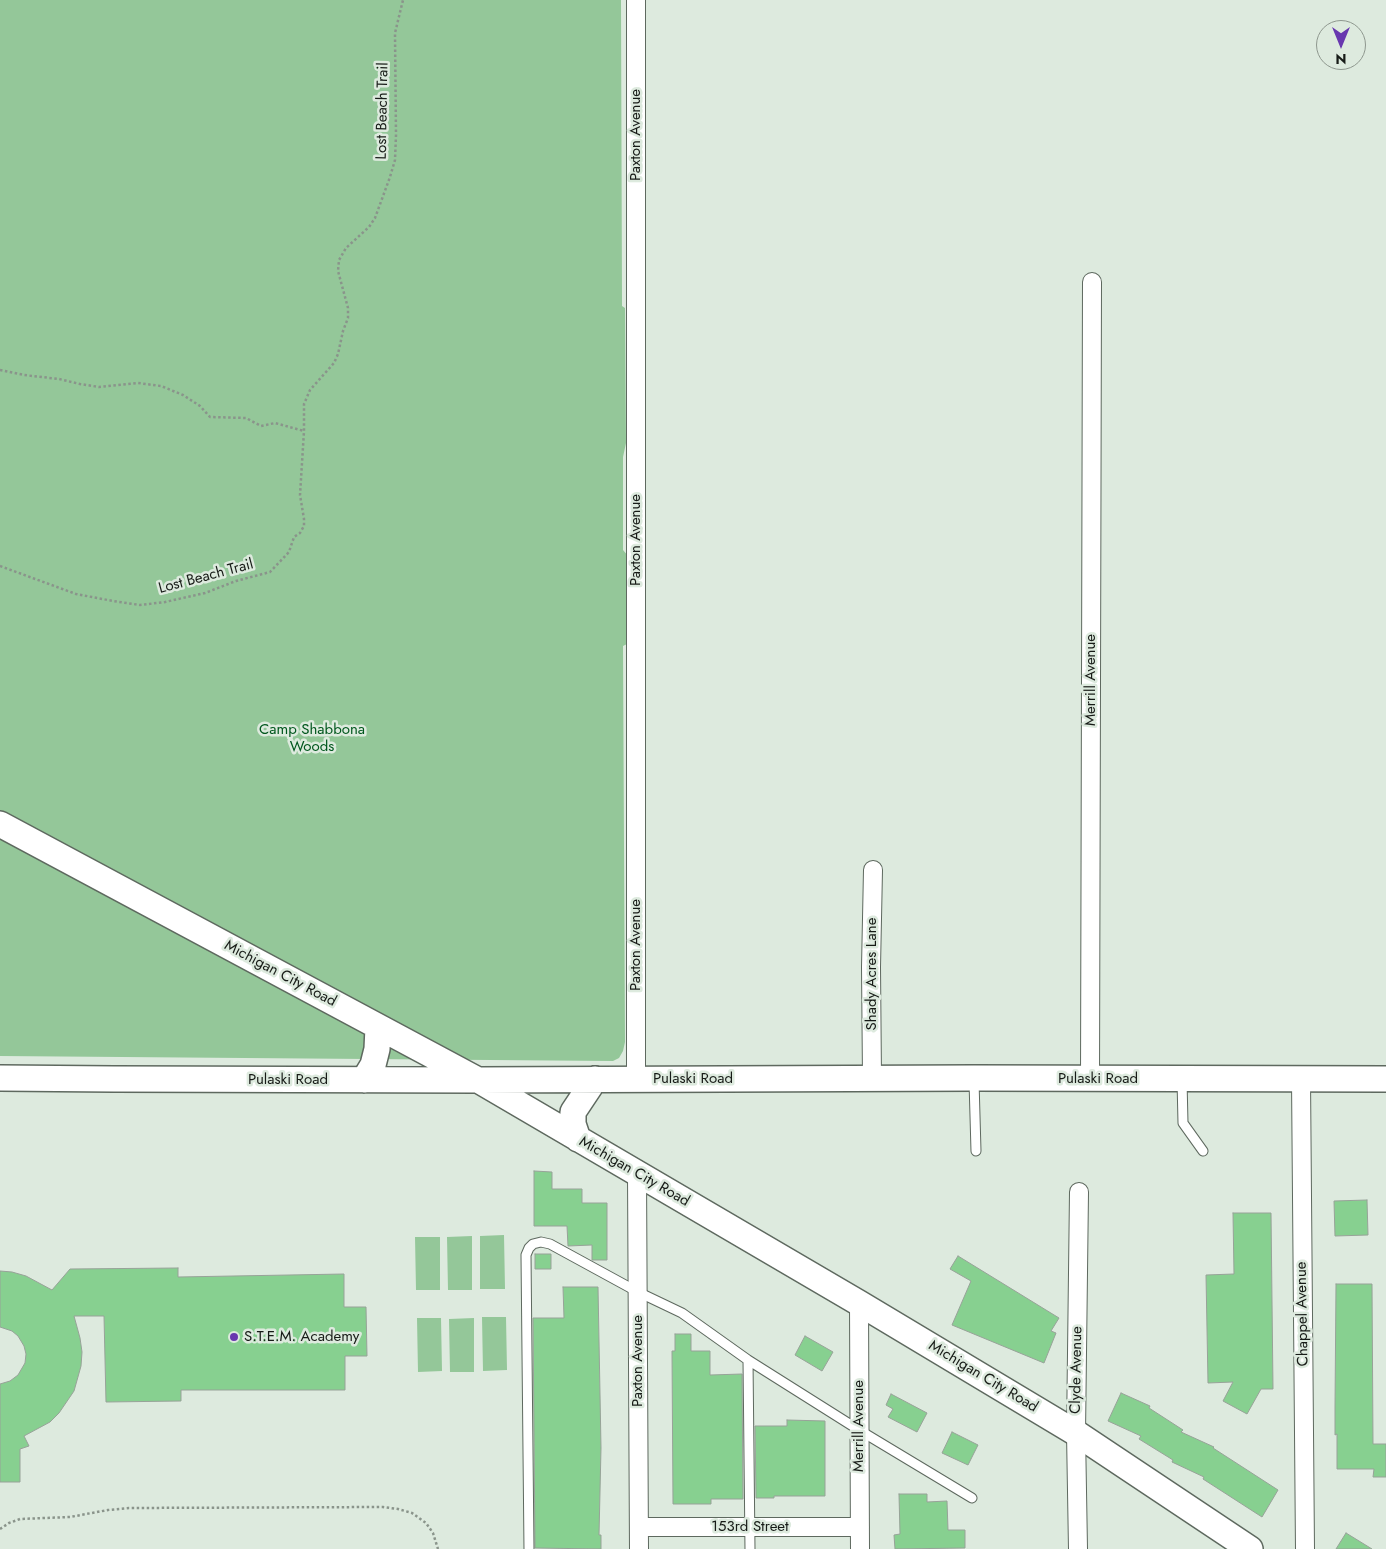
<!DOCTYPE html>
<html>
<head>
<meta charset="utf-8">
<style>
	body { margin:0 }
	#map { position:relative; width:1386px; height:1549px; overflow:hidden; background:#ddeade; font-family:Jost,sans-serif }
	canvas { display:block }
	.north { position:absolute; left:1316px; top:20px; width:50px; height:50px; box-sizing:border-box; background:#ddeade; border:1px solid #8e978e; border-radius:50%; rotate:180deg; font-size:14px; font-weight:700; line-height:20px; text-align:center; color:#171b17 }
	.north::after { content:''; display:block; margin:auto; width:18px; height:22px; background:#6838af; clip-path:polygon(50% 0,100% 100%,50% 72%,0 100%) }
</style>
</head>
<body>
<div id="map">
<canvas width="1386" height="1549"></canvas>
<div class="north">N</div>
</div>
<script>
const ctx = document.querySelector('canvas').getContext('2d');
ctx.lineJoin = 'round';
function fill(path, color) {
  ctx.fillStyle = color;
  ctx.fill(path, 'evenodd');
}
function toPath(rows) {
  const path = new Path2D();
  for (const r of rows) {
    path.moveTo(r[0], r[1]);
    for (let i = 2; i < r.length; i += 2) path.lineTo(r[i], r[i + 1]);
  }
  return path;
}
function stroke(path, color, width, dash) {
  ctx.strokeStyle = color;
  ctx.lineWidth = width;
  ctx.lineCap = dash ? 'butt' : 'round';
  ctx.setLineDash(dash || []);
  ctx.stroke(path);
}
function label(font, color, halo, rows, align = 'center') {
  ctx.font = font + ' Jost,sans-serif';
  ctx.lineWidth = 5;
  ctx.setLineDash([]);
  ctx.textBaseline = 'middle';
  ctx.strokeStyle = halo;
  ctx.fillStyle = color;
  for (const [text, x, y, turn = 0] of rows) {
    ctx.save();
    ctx.translate(x, y);
    ctx.rotate((+turn || 0) * Math.PI / 180);
    ctx.textAlign = isNaN(turn) ? turn : align;
    if (halo) ctx.strokeText(text, 0, 0);
    ctx.fillText(text, 0, 0);
    ctx.restore();
  }
}
const green = toPath([
	[0,0,621,0,622,306,625,308,626,443,623,457,623,550,629,557,629,643,623,646,625,1042,623,1051,619,1058,613,1061,0,1056],
	[504,1235,505,1289,480,1289,480,1236],
	[472,1236,472,1290,448,1290,447,1237],
	[415,1237,440,1237,440,1290,416,1290],
	[482,1317,506,1317,507,1370,483,1371],
	[417,1318,441,1318,442,1371,418,1372],
	[474,1318,474,1372,450,1372,449,1319]
]);
const building = toPath([
	[534,1171,552,1172,552,1189,582,1189,582,1203,607,1203,607,1260,592,1260,592,1245,568,1246,567,1226,534,1226,534,1171],
	[1367,1200,1368,1235,1335,1236,1334,1201,1367,1200],
	[1233,1213,1271,1213,1273,1389,1261,1389,1247,1414,1223,1401,1233,1382,1208,1383,1206,1275,1234,1274,1233,1213],
	[535,1254,551,1254,551,1269,535,1269,535,1254],
	[958,1256,1059,1318,1051,1331,1056,1333,1044,1363,952,1325,971,1281,950,1269,958,1256],
	[178,1268,178,1277,344,1274,344,1307,366,1307,367,1356,345,1356,345,1390,181,1390,181,1401,106,1402,104,1316,74,1316,80,1338,82,1352,81,1366,74,1391,59,1413,50,1422,24,1436,29,1446,20,1449,20,1482,0,1482,0,1384,10,1381,18,1375,25,1363,26,1354,24,1346,18,1336,12,1331,0,1327,0,1271,12,1272,26,1276,52,1290,70,1269,178,1268],
	[1336,1284,1372,1284,1373,1444,1386,1444,1386,1477,1373,1477,1374,1469,1337,1469,1337,1434,1335,1435,1335,1407,1336,1284],
	[563,1287,598,1287,601,1448,599,1535,601,1535,601,1549,535,1548,533,1318,564,1318,563,1287],
	[675,1334,691,1334,691,1351,710,1351,710,1375,742,1374,743,1499,711,1499,711,1504,673,1504,672,1351,675,1351,675,1334],
	[805,1336,833,1352,822,1371,795,1355,805,1336],
	[1121,1393,1150,1406,1149,1408,1183,1430,1181,1432,1214,1447,1213,1448,1278,1490,1262,1517,1203,1479,1204,1477,1172,1462,1173,1460,1139,1439,1141,1436,1108,1421,1121,1393],
	[891,1394,927,1413,917,1432,888,1417,893,1409,886,1405,891,1394],
	[787,1420,825,1421,825,1496,774,1496,774,1498,756,1498,755,1426,787,1426,787,1420],
	[952,1432,978,1445,968,1465,942,1453,952,1432],
	[899,1494,927,1494,927,1502,947,1501,948,1530,965,1530,965,1548,895,1549,894,1535,900,1534,899,1494],
	[1346,1533,1372,1549,1336,1549,1346,1533]
]);
const path = toPath([
	[0,370,24,375,59,379,80,384,99,387,138,383,161,386,183,395,200,406,210,417,246,418,261,426,275,423,304,431],
	[0,566,76,594,113,601,140,605,165,602,205,593,236,581,270,572,289,552,294,537,300,533,304,526,304,519,300,495,304,431,304,404,310,390,334,363,338,354,343,331,348,318,348,308,338,271,339,260,346,248,369,227,375,218,390,177,395,160,396,135,395,33,403,0],
	[0,1529,9,1523,20,1519,70,1517,108,1510,129,1508,383,1507,398,1509,412,1513,426,1523,433,1533,438,1549]
]);
const lane = toPath([
	[1182,1080,1183,1123,1203,1151],
	[974,1081,976,1151],
	[748,1360,750,1549],
	[529,1549,526,1255,529,1248,533,1244,541,1242,550,1244,638,1292,682,1313,748,1360,859,1430,972,1498]
]);
const street = toPath([
	[636,0,636,1079],
	[872,1078,871,967,873,870],
	[1090,1079,1092,282],
	[1301,1079,1305,1549],
	[637,1174,639,1549],
	[859,1303,860,1549],
	[639,1527,860,1527],
	[1078,1549,1076,1433,1079,1192]
]);
const secondary = toPath([
	[0,824,478,1080,859,1303,1076,1433,1250,1549],
	[0,1078,114,1079,478,1080,974,1078,1386,1079],
	[364,1080,373,1065,377,1049,378,1027],
	[578,1139,573,1124,573,1112,595,1079]
]);
const markers = [
	[234,1337,5,"#6838af"]
];
const streetNames = [
	["Lost Beach Trail",383,111,-89],
	["Paxton Avenue",636,135,-90],
	["Paxton Avenue",636,540,-90],
	["Lost Beach Trail",206,577,-15],
	["Merrill Avenue",1091,680,-90],
	["Paxton Avenue",636,945,-90],
	["Michigan City Road",280,974,28],
	["Shady Acres Lane",872,974,-90],
	["Pulaski Road",693,1079],
	["Pulaski Road",1098,1079],
	["Pulaski Road",288,1080],
	["Michigan City Road",634,1172,30],
	["Chappel Avenue",1303,1314,-91],
	["Paxton Avenue",638,1361,-90],
	["Clyde Avenue",1077,1370,-89],
	["Michigan City Road",983,1377,31],
	["Merrill Avenue",859,1426,-90],
	["153rd Street",750,1527]
];
const parkNames = [
	["Camp Shabbona",312,730],
	["Woods",312,747]
];
const poiNames = [
	["S.T.E.M. Academy",244,1337]
];
fill(green, '#94c799');
fill(building, '#87d090');
stroke(building, '#97a298', 1);
stroke(lane, '#5e695f', 11);
stroke(street, '#5e695f', 20);
stroke(secondary, '#5e695f', 28);
stroke(path, '#8a948b', 2.5, [2.5, 2.5]);
stroke(lane, '#fff', 9);
stroke(street, '#fff', 18);
stroke(secondary, '#fff', 25);
for (const [x, y, r, color] of markers) {
  const dot = new Path2D();
  dot.arc(x, y, r, 0, 2 * Math.PI);
  ctx.fillStyle = color;
  ctx.fill(dot);
  stroke(dot, '#ddeade', 2);
}
label('15px', '#171b17', '#ddeade', streetNames);
label('15px', '#00571d', '#ddeade', parkNames);
label('15px', '#171b17', '#ddeade', poiNames, 'left');
</script>
</body>
</html>
